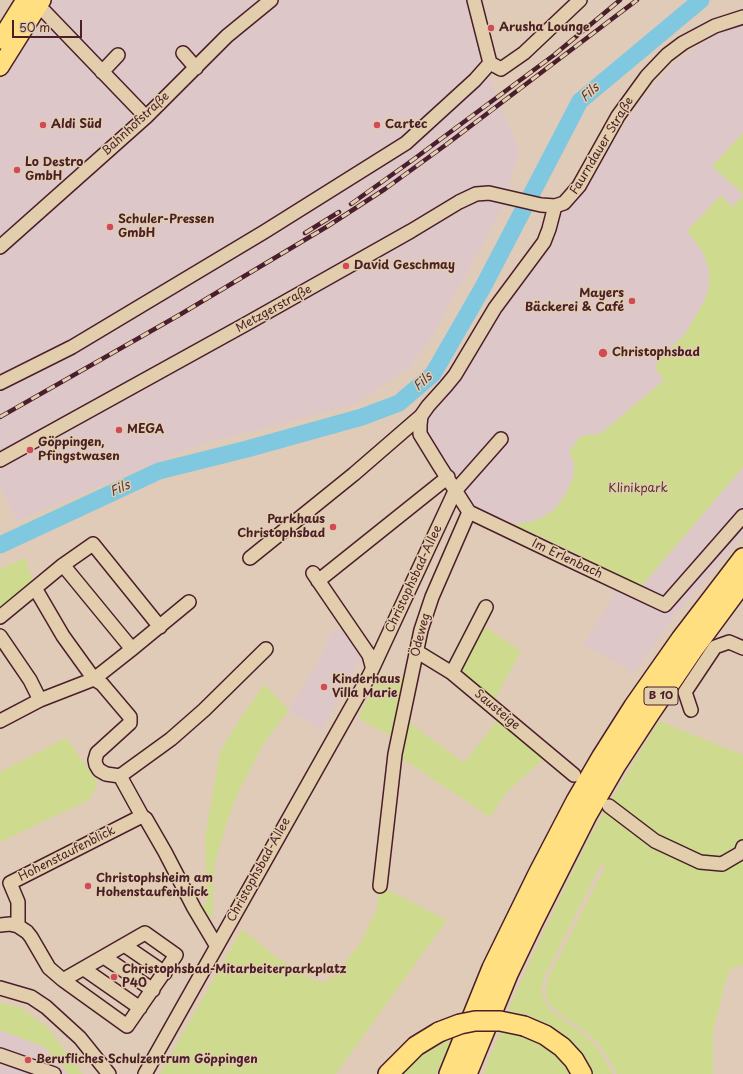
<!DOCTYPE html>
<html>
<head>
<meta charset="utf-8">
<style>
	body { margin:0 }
	#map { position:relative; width:743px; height:1074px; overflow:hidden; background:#e0cbb9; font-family:"Playpen Sans",sans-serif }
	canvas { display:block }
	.scale { position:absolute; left:12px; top:20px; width:70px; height:18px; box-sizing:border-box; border:2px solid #4a1f2b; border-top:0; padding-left:5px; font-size:12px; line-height:14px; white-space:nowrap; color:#4a1f2b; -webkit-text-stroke:3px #e2ceac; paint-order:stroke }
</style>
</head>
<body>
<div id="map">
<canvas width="743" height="1074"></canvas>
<div class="scale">50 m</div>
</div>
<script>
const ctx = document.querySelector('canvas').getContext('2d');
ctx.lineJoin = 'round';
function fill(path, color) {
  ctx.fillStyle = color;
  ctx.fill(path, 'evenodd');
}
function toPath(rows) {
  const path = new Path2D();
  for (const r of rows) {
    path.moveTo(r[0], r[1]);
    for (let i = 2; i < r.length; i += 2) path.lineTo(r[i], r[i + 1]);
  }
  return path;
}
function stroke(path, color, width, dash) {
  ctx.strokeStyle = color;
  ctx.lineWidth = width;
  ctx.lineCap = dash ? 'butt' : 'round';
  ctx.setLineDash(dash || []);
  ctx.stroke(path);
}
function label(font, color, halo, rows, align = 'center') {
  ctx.font = font + ' "Playpen Sans",sans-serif';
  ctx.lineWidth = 3;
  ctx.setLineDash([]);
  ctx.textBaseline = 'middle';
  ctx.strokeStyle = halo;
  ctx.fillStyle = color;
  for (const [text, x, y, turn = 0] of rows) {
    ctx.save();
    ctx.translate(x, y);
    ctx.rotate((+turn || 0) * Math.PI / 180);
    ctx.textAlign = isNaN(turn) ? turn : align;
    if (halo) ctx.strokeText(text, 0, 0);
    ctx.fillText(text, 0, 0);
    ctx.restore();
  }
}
const built = toPath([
	[53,0,467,0,492,85,519,151,502,209,433,335,416,359,406,370,356,404,195,446,17,521,0,484,0,85],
	[743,27,743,535,676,614,634,673,584,644,622,582,470,509,408,422,447,381,552,228,620,132,640,101,676,62,720,31],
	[342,629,362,657,322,730,289,710,325,649,331,634],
	[0,1030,45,1047,69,1074,0,1074]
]);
const green = toPath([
	[743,133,743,194,712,166],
	[721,195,732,207,743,196,743,467,641,587,573,552,513,524,531,522,543,517,555,509,564,497,571,483,574,472,574,462,569,453,580,436,600,434,664,380,655,368,658,360,685,334,703,303,709,288,709,269,702,251,687,231],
	[25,558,35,588,0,617,0,569],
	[481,624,521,651,495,699,457,672],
	[382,673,396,678,408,675,392,736,368,724,358,717],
	[264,684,289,710,264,743,239,791,230,813,215,863,212,916,206,920,196,907,207,903,205,837,220,752,238,722],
	[502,714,549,754,507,792,490,817,400,757,406,720,464,763],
	[659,721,743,755,743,965,730,969,725,984,713,1032,713,1074,617,1074,608,1057,596,1041,583,1030,558,1012,549,1004,547,999,546,992,546,985,549,976,602,873,605,870,602,863,546,973,542,985,542,995,549,1009,579,1031,592,1042,602,1055,613,1074,589,1074,567,1039,551,1027,527,1015,508,1010,541,938,584,848,605,809],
	[66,738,98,783,89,800,0,842,0,772],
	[380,886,447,920,336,1074,160,1074,242,929,279,959,308,978,323,982,335,976,361,942,377,909],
	[0,1003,19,1007,47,1027,83,1074,69,1074,44,1047,0,1030],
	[502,1030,520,1032,542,1041,567,1058,574,1074,484,1074,488,1060],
	[454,1036,436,1074,398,1074,406,1065,434,1043]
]);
const river = toPath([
	[0,545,159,471,247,449,362,417,399,403,433,374,483,287,580,101,701,0]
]);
const minor = toPath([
	[474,0,490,63],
	[30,1,45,12,146,117],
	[183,53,196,68],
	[490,63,501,69,524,53,580,0],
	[102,72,118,55],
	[555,206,549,229,544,242,495,308,455,375,446,386,428,406,421,416,420,425,420,434,439,465,469,512,563,557,665,605,743,516],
	[0,247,146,117,227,36,271,0],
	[0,383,72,347,264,232,406,143,475,80,490,63],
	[0,460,246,324,411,231,459,202,476,194,489,193,541,205,555,206,564,203,579,186,618,116,647,76,667,55,683,43,715,26,743,17],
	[250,558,354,474,421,416],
	[313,573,369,655,372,666],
	[318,581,448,477],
	[35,588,63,636,94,679,102,684,130,717,130,723,97,753,95,760,96,765,99,770,106,774,120,776,171,739,204,710,266,649],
	[0,617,63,565],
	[0,636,30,680,40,700],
	[132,649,63,565,93,544,160,627],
	[416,651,452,673,574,775],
	[452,673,486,607],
	[691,710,685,692,715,647,729,642,743,648],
	[0,721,40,700,94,679,132,649,189,602],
	[120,776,142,816,146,819,165,852,194,908,216,945],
	[609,806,655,841,700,862,722,864,741,853,743,847],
	[380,886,395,754,421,630,432,597,469,512],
	[0,925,10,924,18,926,27,932,31,937,49,968,63,980,127,1026,176,955,145,933,63,980],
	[18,926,18,902,10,883,142,816],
	[124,945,165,973],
	[104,957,153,990],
	[84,969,140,1008],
	[0,988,31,997,46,1007,80,1038,109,1074],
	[0,1055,54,1074],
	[145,1074,369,676,455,491,501,439]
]);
const major = toPath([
	[0,40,25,0],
	[0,67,42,0]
]);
const highway = toPath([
	[524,1026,545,1035,562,1047,574,1060,582,1074],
	[388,1074,416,1046,439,1032],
	[449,1074,492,968,538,874,576,801,601,758,634,706,681,639,743,558],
	[467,1074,508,974,533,922,587,815,616,765,650,713,695,647,743,582]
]);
const rail = toPath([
	[351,204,414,159,554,55,620,0],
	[305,233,339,212],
	[0,417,181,314,328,226,385,189,447,144,637,0]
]);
const highwayBridge = toPath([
	[439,1032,460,1024,475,1021,500,1021,524,1026]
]);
const markers = [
	[491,28,4,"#d1495b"],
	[43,125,4,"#d1495b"],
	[377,125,4,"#d1495b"],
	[17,170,4,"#d1495b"],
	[110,227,4,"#d1495b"],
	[346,266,4,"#d1495b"],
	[632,301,4,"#d1495b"],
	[603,353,5,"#d1495b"],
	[119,430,4,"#d1495b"],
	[30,450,4,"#d1495b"],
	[333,527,4,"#d1495b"],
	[324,687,4,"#d1495b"],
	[88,886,4,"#d1495b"],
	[114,977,4,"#d1495b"],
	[28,1060,4,"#d1495b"]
];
const shields = [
	[661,696,34]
];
const shieldNames = [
	["B 10",661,696]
];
const poiNames = [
	["Arusha Lounge",499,28],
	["Aldi Süd",51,125],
	["Cartec",385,125],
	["Lo Destro",25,163],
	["GmbH",25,177],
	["Schuler-Pressen",118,220],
	["GmbH",118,234],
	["David Geschmay",354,266],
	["Mayers",624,294,"right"],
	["Bäckerei & Café",624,308,"right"],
	["Christophsbad",612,353],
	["MEGA",127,430],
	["Göppingen,",38,443],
	["Pfingstwasen",38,457],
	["Parkhaus",325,520,"right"],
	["Christophsbad",325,534,"right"],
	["Kinderhaus",332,680],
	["Villa Marie",332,694],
	["Christophsheim am",96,879],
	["Hohenstaufenblick",96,893],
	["Christophsbad-Mitarbeiterparkplatz",122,970],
	["P40",122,984],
	["Berufliches Schulzentrum Göppingen",36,1060]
];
const streetNames = [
	["Bahnhofstraße",136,124,-43],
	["Faurndauer Straße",602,146,-59],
	["Metzgerstraße",274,309,-29],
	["Im Erlenbach",567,559,25],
	["Christophsbad-Allee",414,579,-65],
	["Ödeweg",421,635,-75],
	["Sausteige",497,710,40],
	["Hohenstaufenblick",67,854,-27],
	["Christophsbad-Allee",259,870,-61]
];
const parkNames = [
	["Klinikpark",638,489]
];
const waterNames = [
	["Fils",590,93,-43],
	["Fils",423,382,-43],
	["Fils",120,489,-25]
];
fill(built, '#dec7c9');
fill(green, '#cedb8e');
stroke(river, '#7fc8e0', 17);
stroke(minor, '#4a1f2b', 16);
stroke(major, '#4a1f2b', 20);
stroke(highway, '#4a1f2b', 22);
stroke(minor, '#e2ceac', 13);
stroke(major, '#ffdf80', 17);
stroke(highway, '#ffdf80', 19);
stroke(rail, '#4a1f2b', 4.5);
stroke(rail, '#e2ceac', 3, [9]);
stroke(highwayBridge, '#4a1f2b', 22, []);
stroke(highwayBridge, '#ffdf80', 19);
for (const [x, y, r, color] of markers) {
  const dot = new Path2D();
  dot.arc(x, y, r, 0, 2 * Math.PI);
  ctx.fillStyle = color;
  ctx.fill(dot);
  stroke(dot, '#e2ceac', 1.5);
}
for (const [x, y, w] of shields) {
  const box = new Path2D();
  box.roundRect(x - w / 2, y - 9, w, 18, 3);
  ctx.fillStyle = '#e2ceac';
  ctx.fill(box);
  stroke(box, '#4a1f2b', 1);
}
label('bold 11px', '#4a1f2b', null, shieldNames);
label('bold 12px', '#4a1f2b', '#e2ceac', poiNames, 'left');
label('12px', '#4a1f2b', '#e2ceac', streetNames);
label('12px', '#573235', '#e2ceac', parkNames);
label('italic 13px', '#523846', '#e2ceac', waterNames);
</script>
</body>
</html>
